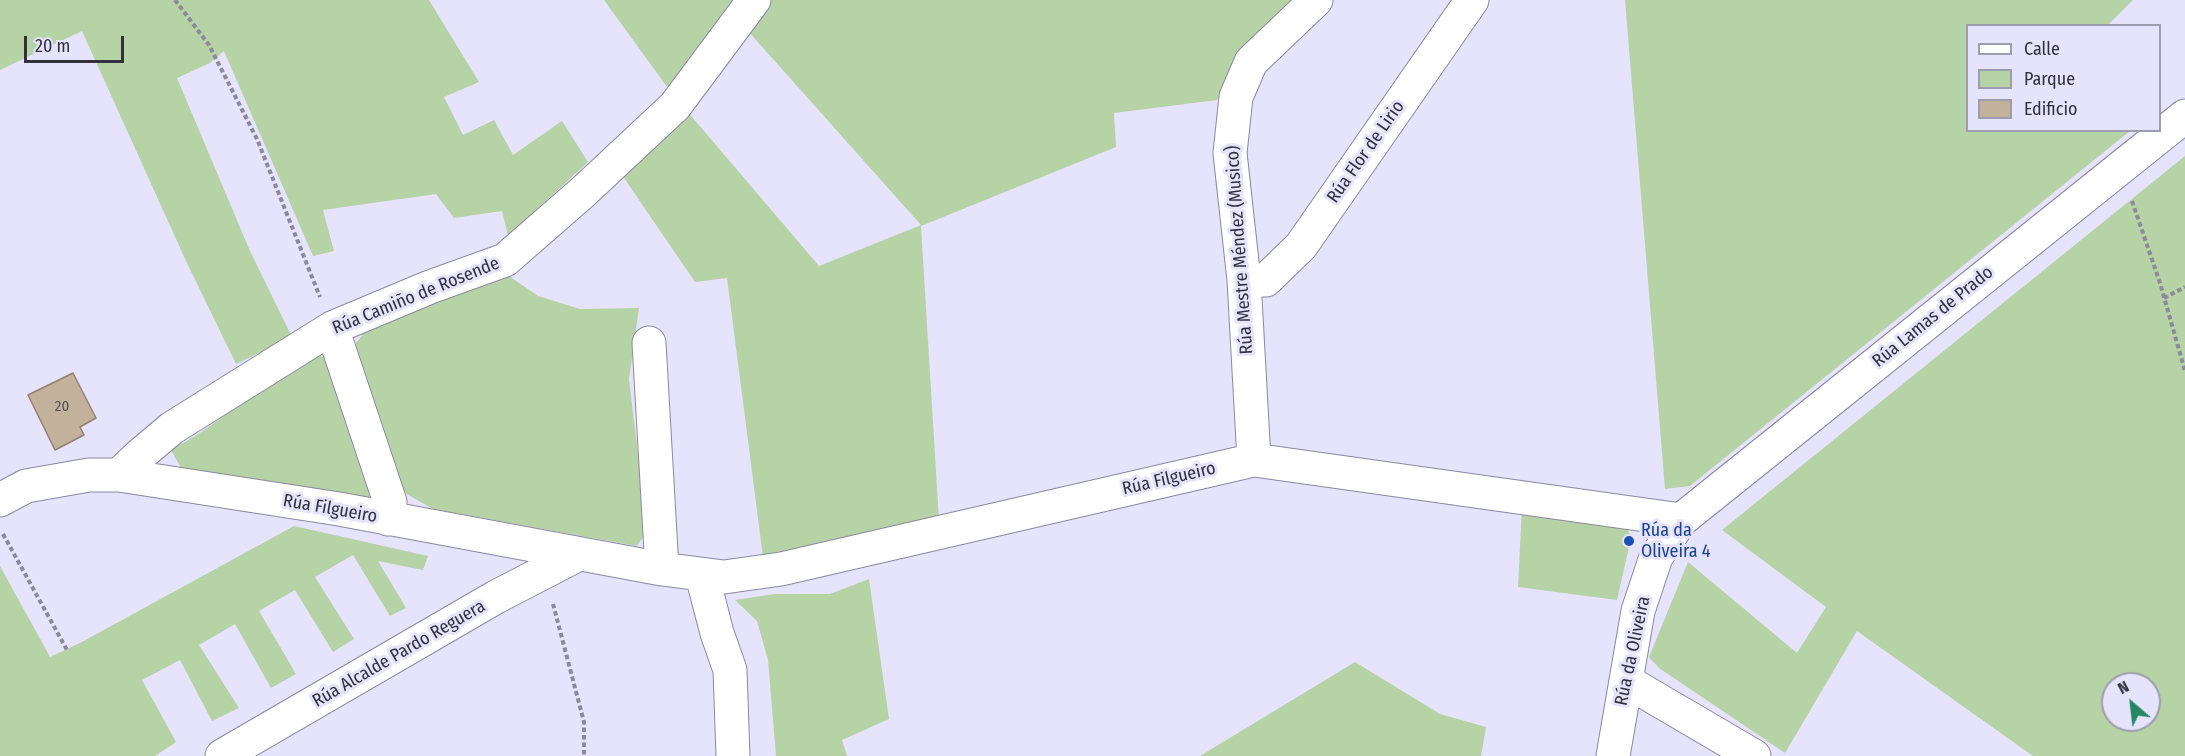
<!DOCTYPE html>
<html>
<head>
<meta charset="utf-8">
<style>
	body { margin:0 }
	#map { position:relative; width:2185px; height:756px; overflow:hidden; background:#e6e3fd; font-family:"Fira Sans Condensed",sans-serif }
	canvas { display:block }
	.legend { position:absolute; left:1966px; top:24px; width:195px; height:108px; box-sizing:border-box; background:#e6e3fd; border:2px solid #9e9caf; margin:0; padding:8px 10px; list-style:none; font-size:18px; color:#32313b }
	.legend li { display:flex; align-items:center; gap:12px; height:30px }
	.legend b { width:30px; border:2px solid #9e9caf }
	.north { position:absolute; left:2101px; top:672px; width:60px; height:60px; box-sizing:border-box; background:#e6e3fd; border:2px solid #9e9caf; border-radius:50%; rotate:332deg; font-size:16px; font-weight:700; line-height:24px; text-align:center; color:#32313b }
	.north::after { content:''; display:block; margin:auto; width:21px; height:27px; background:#248863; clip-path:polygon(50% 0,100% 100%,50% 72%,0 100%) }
	.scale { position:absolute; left:24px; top:36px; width:100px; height:27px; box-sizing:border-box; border:3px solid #32313b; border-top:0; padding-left:8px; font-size:18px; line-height:21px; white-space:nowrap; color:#32313b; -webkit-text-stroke:4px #e6e3fd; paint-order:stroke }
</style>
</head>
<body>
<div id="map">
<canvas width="2185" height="756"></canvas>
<ul class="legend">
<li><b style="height:8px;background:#fff"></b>Calle</li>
<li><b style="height:16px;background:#b5d3a4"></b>Parque</li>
<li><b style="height:16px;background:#c2b19b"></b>Edificio</li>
</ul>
<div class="north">N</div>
<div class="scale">20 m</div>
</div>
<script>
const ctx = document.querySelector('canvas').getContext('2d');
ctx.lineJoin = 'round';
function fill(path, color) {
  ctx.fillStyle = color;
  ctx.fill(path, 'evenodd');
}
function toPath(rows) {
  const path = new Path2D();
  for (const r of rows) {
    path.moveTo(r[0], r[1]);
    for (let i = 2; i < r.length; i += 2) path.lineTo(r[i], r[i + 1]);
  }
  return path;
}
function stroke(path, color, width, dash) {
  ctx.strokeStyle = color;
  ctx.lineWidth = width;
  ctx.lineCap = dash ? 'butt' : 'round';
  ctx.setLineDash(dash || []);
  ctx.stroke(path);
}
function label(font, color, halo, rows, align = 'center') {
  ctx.font = font + ' "Fira Sans Condensed",sans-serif';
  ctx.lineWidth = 6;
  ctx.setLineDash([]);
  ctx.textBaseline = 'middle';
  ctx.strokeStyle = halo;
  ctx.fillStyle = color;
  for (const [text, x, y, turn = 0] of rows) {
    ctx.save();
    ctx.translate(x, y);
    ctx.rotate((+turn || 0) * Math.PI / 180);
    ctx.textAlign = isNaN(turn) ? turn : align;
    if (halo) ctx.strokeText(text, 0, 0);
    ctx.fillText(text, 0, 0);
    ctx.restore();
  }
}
const green = toPath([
	[0,0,429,0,479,82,444,97,463,135,494,120,513,155,562,121,588,162,508,236,502,211,454,218,436,194,323,210,334,251,313,256,224,51,210,63,177,78,250,251,292,337,236,364,186,261,82,31,0,70],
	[604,0,743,0,670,91],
	[766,0,1296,0,1237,62,1217,100,1114,113,1116,147,921,226,939,521,763,557,727,278,695,282,622,175,687,111,819,266,921,225,748,31],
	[1625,0,2133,0,2108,25,1968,26,1968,130,2130,131,1690,486,1665,489],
	[2185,156,2185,756,2033,756,1857,631,1785,753,1659,668,1649,657,1688,562,1797,653,1826,607,1722,530],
	[2113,684,2149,684,2149,720,2113,720],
	[509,276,538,296,580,309,639,308,629,379,647,531,637,546,433,509,403,492,355,359,356,343,369,327],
	[314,352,332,362,377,495,369,503,182,470,171,450,197,435],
	[1522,508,1626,525,1631,538,1617,600,1518,587],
	[294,526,428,556,423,570,378,561,406,608,390,616,353,555,315,577,354,639,333,652,295,590,259,611,296,674,271,688,235,624,199,645,239,708,212,721,180,660,142,680,176,742,155,756,0,756,0,566,50,657,80,643],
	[869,579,889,719,842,740,847,756,776,756,768,660,757,621,735,600,775,594,830,594],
	[1355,662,1440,714,1486,727,1481,756,1200,756]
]);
const building = toPath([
	[73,373,96,418,80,427,84,435,55,450,28,395,73,373]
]);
const path = toPath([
	[175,0,209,45,257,139,320,297],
	[2132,201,2160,283,2185,371],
	[2164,298,2185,287],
	[3,534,67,650],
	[553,604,584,722,584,756]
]);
const minor = toPath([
	[1244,280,1266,280,1301,246,1472,0],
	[332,328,390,502,388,519],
	[649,343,662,569],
	[1254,460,1244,280,1230,153,1236,97,1251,62,1316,0],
	[119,475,140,455,172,428,332,328,430,287,505,260,583,192,675,106,754,0],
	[0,500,26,486,89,475,119,475,339,509,662,569,724,577,781,569,1254,460,1681,520],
	[702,575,717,633,730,670,733,756],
	[1626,681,1754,756],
	[222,756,496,597,577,555],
	[1613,756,1638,611,1656,557,1681,520,2185,116]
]);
const markers = [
	[1629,541,6,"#1a4fb4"]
];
const numberNames = [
	["20",62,407]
];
const streetNames = [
	["Rúa Flor de Lirio",1366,152,-55],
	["Rúa Mestre Méndez (Musico)",1240,250,-94],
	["Rúa Camiño de Rosende",416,296,-22],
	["Rúa Lamas de Prado",1933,317,-39],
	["Rúa Filgueiro",1169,479,-13],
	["Rúa Filgueiro",330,509,10],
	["Rúa da Oliveira",1633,651,-78],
	["Rúa Alcalde Pardo Reguera",399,654,-30]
];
const transitNames = [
	["Rúa da",1641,531],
	["Oliveira 4",1641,552]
];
fill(green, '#b5d3a4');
fill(building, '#c2b19b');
stroke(building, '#92826e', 1.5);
stroke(minor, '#8b88a0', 35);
stroke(path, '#8b899b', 4, [4.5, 3]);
stroke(minor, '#fff', 33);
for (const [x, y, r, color] of markers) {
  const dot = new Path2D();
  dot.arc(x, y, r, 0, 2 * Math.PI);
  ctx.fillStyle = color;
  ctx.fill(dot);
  stroke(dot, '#e6e3fd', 2);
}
label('15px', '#565153', null, numberNames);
label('18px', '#32313b', '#e6e3fd', streetNames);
label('18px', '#164399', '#e6e3fd', transitNames, 'left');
</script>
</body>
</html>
